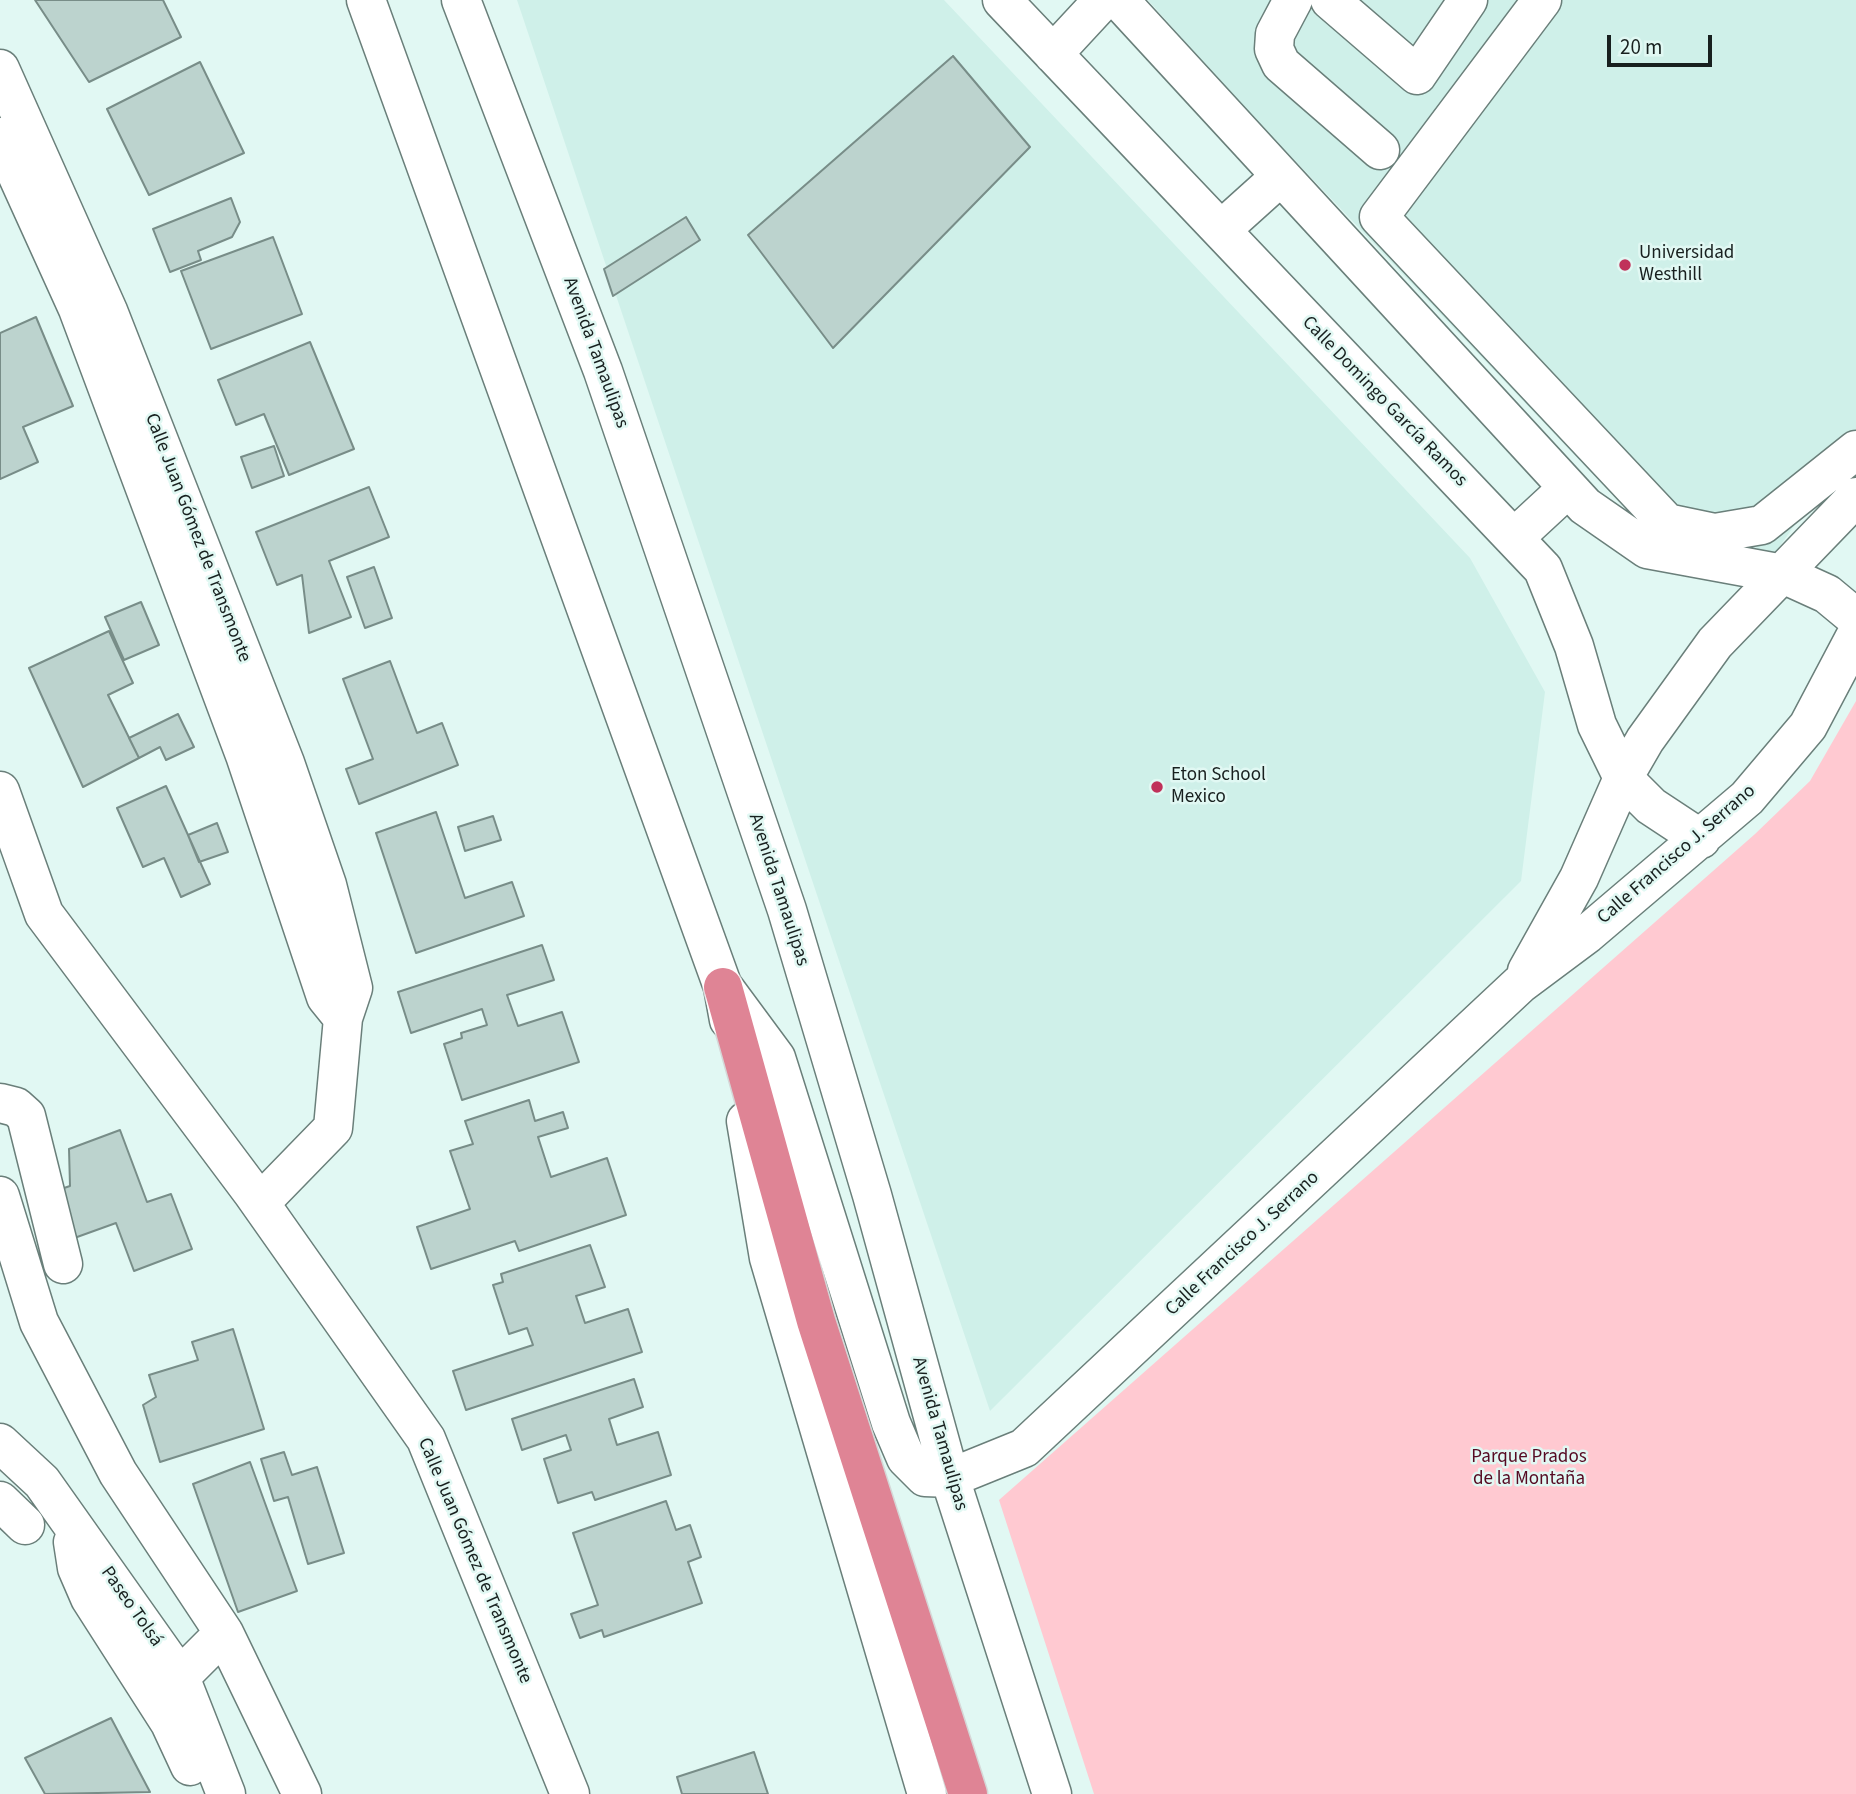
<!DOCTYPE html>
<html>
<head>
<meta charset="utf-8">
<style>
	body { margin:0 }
	#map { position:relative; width:1856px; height:1794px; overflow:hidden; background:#e1f8f3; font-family:"Source Sans 3",sans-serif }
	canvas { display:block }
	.scale { position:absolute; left:1607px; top:35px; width:105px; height:32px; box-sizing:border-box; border:4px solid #18201f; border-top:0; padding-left:9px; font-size:21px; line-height:24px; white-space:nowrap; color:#18201f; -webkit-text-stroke:5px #e1f8f3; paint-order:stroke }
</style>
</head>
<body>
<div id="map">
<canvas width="1856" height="1794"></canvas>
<div class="scale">20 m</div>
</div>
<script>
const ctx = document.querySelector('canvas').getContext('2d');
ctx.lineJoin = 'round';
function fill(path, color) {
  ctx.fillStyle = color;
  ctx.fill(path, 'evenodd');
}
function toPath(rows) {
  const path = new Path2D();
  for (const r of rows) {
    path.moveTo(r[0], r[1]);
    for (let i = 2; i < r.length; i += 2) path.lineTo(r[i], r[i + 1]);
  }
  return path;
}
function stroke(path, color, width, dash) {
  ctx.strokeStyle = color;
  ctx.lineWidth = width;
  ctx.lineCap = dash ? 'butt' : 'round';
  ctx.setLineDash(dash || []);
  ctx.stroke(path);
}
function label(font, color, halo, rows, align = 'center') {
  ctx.font = font + ' "Source Sans 3",sans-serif';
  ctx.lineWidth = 5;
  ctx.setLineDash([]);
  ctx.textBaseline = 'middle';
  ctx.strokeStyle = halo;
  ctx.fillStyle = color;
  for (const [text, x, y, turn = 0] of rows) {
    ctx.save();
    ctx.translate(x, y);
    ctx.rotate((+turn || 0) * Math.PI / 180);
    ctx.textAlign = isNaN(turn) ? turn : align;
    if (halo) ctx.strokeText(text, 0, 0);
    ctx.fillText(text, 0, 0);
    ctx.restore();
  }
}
const built = toPath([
	[517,0,944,0,1470,558,1545,692,1521,881,990,1411],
	[1148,0,1856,0,1856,438,1775,553,1697,542,1619,502,1229,91]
]);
const green = toPath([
	[1856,701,1856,1794,1094,1794,999,1500,1755,834,1810,781]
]);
const building = toPath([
	[35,0,163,0,181,37,89,82,35,0],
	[953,56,1030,147,833,348,748,235,953,56],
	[200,62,244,153,149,195,107,109,200,62],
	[231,198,240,222,232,237,198,251,201,260,170,272,153,229,231,198],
	[686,217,700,240,613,296,604,269,686,217],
	[273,237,302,314,211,349,181,271,273,237],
	[36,317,73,406,23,427,38,462,0,479,0,333,36,317],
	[310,342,354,449,289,475,264,414,236,425,218,380,310,342],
	[274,446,284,476,252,488,241,457,274,446],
	[369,487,389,537,329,561,351,617,309,633,302,575,277,585,256,532,369,487],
	[374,567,392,618,365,628,347,577,374,567],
	[141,602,159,645,124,660,105,617,141,602],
	[109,631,133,683,108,695,139,758,83,787,29,668,109,631],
	[390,661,417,733,442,723,458,765,359,804,346,769,373,759,343,679,390,661],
	[178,714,194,747,166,760,160,747,139,758,129,738,178,714],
	[166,786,210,884,181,897,164,858,143,867,117,808,166,786],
	[436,812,465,898,512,882,524,916,416,953,376,833,436,812],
	[493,816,501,840,465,851,458,827,493,816],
	[217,823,228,852,199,862,188,835,217,823],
	[542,945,554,980,507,995,518,1026,562,1012,579,1062,462,1100,444,1044,462,1038,461,1033,487,1025,482,1009,411,1033,398,992,542,945],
	[529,1100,535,1121,563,1112,568,1128,538,1137,551,1177,607,1158,626,1215,519,1251,515,1241,431,1269,417,1227,470,1209,450,1151,473,1144,465,1121,529,1100],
	[120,1130,147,1202,171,1194,192,1249,134,1271,116,1223,66,1241,49,1193,70,1186,69,1149,120,1130],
	[590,1245,605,1287,576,1296,585,1323,628,1309,642,1352,466,1410,453,1371,533,1345,527,1328,509,1334,493,1285,503,1282,501,1274,590,1245],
	[233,1329,264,1429,160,1462,143,1405,156,1397,149,1375,198,1360,192,1342,233,1329],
	[634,1379,643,1407,609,1419,617,1445,658,1432,671,1475,595,1500,592,1492,558,1503,544,1459,571,1450,566,1435,522,1450,512,1419,634,1379],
	[284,1452,292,1475,317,1467,344,1553,308,1564,288,1497,274,1501,261,1459,284,1452],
	[250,1462,297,1591,238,1612,193,1484,250,1462],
	[666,1501,676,1530,690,1525,701,1557,688,1562,702,1603,604,1637,602,1630,580,1638,571,1614,598,1605,573,1533,666,1501],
	[111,1718,150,1792,45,1794,25,1758,111,1718],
	[754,1752,768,1794,682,1794,677,1777,754,1752]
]);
const minor = toPath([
	[366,0,723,987,729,1020],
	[461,0,603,371,787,910,872,1195,950,1478,1052,1794],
	[1002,0,1543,569,1574,646,1597,725,1623,778,1651,806,1701,839],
	[1119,0,1585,506,1647,549,1783,574,1827,594,1856,618],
	[1293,0,1275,34,1274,49,1281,64,1380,150],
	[1330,0,1417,75,1468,0],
	[1542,0,1379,217,1667,523,1715,533,1762,525,1856,450],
	[1053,54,1103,0],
	[0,69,108,311,285,763,327,885,353,988,343,1018,333,1128,260,1203],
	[0,137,78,309,245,755,326,997,343,1018],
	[1221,230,1281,176],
	[1514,538,1568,488],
	[0,791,44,914,252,1192,426,1439,570,1794],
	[1527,971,1579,878,1623,778,1645,740,1715,643,1856,497],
	[725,989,776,1058,891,1423,906,1458,925,1477,950,1478,1024,1448,1520,984,1587,934,1747,798,1808,726,1856,635],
	[0,1103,16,1107,26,1116,63,1264],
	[746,1121,769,1258,927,1794],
	[0,1196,39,1322,118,1473,224,1633,180,1677],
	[0,1443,42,1482,180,1677,226,1794],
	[0,1501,25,1525],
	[73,1542,77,1568,90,1598,170,1723,190,1766],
	[224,1633,302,1794]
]);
const highway = toPath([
	[723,987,816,1321,968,1794]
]);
const markers = [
	[1625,265,7,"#c0315a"],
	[1157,787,7,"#c0315a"]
];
const poiNames = [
	["Universidad",1639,254],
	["Westhill",1639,276],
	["Eton School",1171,776],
	["Mexico",1171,798]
];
const streetNames = [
	["Avenida Tamaulipas",595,353,70],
	["Calle Domingo García Ramos",1384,402,46],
	["Calle Juan Gómez de Transmonte",197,538,69],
	["Calle Francisco J. Serrano",1677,855,-41],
	["Avenida Tamaulipas",778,890,72],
	["Calle Francisco J. Serrano",1243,1244,-43],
	["Avenida Tamaulipas",939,1434,74],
	["Calle Juan Gómez de Transmonte",474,1561,67],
	["Paseo Tolsá",131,1607,55]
];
const parkNames = [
	["Parque Prados",1529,1458],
	["de la Montaña",1529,1480]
];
fill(built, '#cff0e9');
fill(green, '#ffc9d1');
fill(building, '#bcd3ce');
stroke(building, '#788d88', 2);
stroke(minor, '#6a7f7a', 41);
stroke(highway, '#d5d7d7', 41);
stroke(minor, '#fff', 38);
stroke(highway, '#df8495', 38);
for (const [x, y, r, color] of markers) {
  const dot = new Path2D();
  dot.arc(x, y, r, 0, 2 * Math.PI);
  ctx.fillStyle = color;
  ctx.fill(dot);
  stroke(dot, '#e1f8f3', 2.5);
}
label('19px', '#18201f', '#e1f8f3', poiNames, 'left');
label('19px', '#18201f', '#e1f8f3', streetNames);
label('19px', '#560a22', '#e1f8f3', parkNames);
</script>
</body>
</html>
